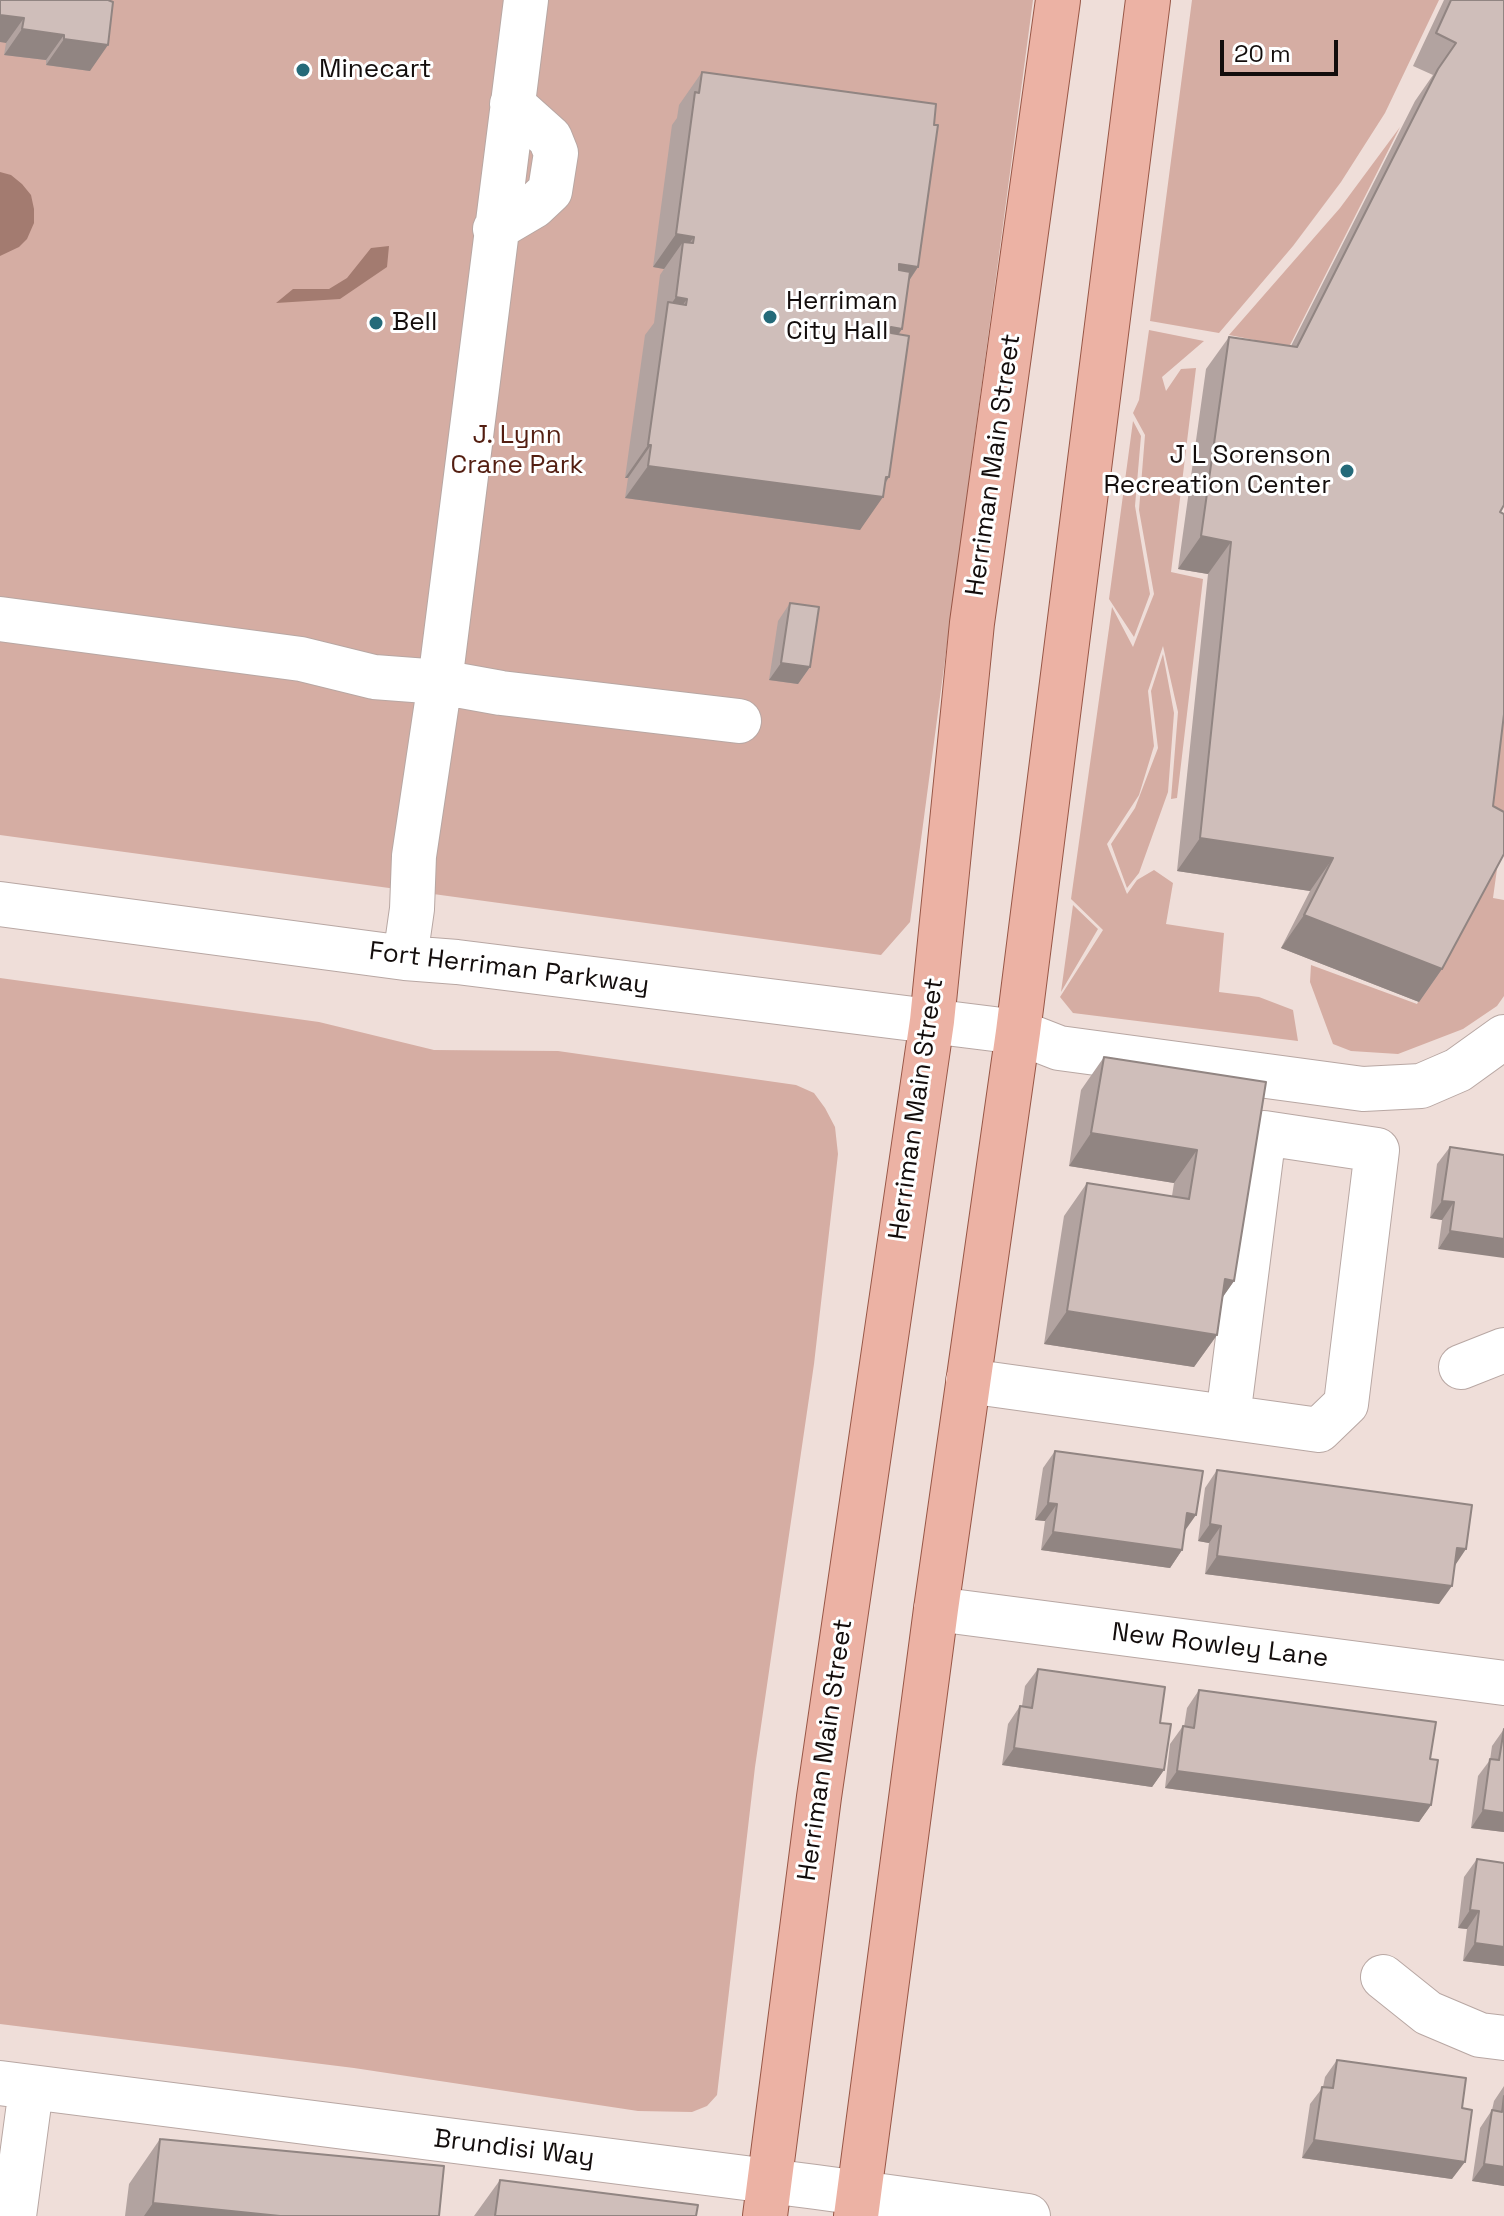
<!DOCTYPE html>
<html>
<head>
<meta charset="utf-8">
<style>
	body { margin:0 }
	#map { position:relative; width:1504px; height:2216px; overflow:hidden; background:#efded9; font-family:"Space Grotesk",sans-serif }
	canvas { display:block }
	.scale { position:absolute; left:1220px; top:40px; width:118px; height:36px; box-sizing:border-box; border:4px solid #130d0c; border-top:0; padding-left:10px; font-size:24px; line-height:28px; white-space:nowrap; color:#130d0c; -webkit-text-stroke:6px #fff; paint-order:stroke }
</style>
</head>
<body>
<div id="map">
<canvas width="1504" height="2216"></canvas>
<div class="scale">20 m</div>
</div>
<script>
const ctx = document.querySelector('canvas').getContext('2d');
ctx.lineJoin = 'round';
function fill(path, color) {
  ctx.fillStyle = color;
  ctx.fill(path, 'evenodd');
}
function toPath(rows) {
  const path = new Path2D();
  for (const r of rows) {
    path.moveTo(r[0], r[1]);
    for (let i = 2; i < r.length; i += 2) path.lineTo(r[i], r[i + 1]);
  }
  return path;
}
function stroke(path, color, width, dash) {
  ctx.strokeStyle = color;
  ctx.lineWidth = width;
  ctx.lineCap = dash ? 'butt' : 'round';
  ctx.setLineDash(dash || []);
  ctx.stroke(path);
}
function label(font, color, halo, rows, align = 'center') {
  ctx.font = font + ' "Space Grotesk",sans-serif';
  ctx.lineWidth = 6;
  ctx.setLineDash([]);
  ctx.textBaseline = 'middle';
  ctx.strokeStyle = halo;
  ctx.fillStyle = color;
  for (const [text, x, y, turn = 0] of rows) {
    ctx.save();
    ctx.translate(x, y);
    ctx.rotate((+turn || 0) * Math.PI / 180);
    ctx.textAlign = isNaN(turn) ? turn : align;
    if (halo) ctx.strokeText(text, 0, 0);
    ctx.fillText(text, 0, 0);
    ctx.restore();
  }
}
const green = toPath([
	[0,0,1033,0,910,922,881,955,0,835],
	[1192,0,1439,0,1385,113,1341,182,1293,246,1219,333,1150,321],
	[1400,127,1285,355,1255,340,1229,335,1340,208],
	[1149,330,1204,341,1162,377,1166,391,1181,369,1196,368,1171,572,1203,579,1177,798,1171,799,1178,712,1163,646,1148,691,1154,746,1139,795,1107,844,1127,894,1137,880,1154,870,1173,883,1166,924,1224,933,1219,992,1259,997,1293,1010,1298,1041,1073,1013,1060,997,1103,930,1071,899,1112,607,1133,647,1154,594,1139,510,1145,435,1133,413,1139,400],
	[1133,421,1141,436,1135,506,1150,594,1134,637,1109,599],
	[1163,654,1174,713,1168,792,1139,873,1127,888,1111,844,1135,808,1158,748,1151,691],
	[1504,673,1504,818,1493,898,1504,900,1504,996,1497,1006,1463,1029,1398,1054,1351,1051,1333,1044,1310,982,1311,965,1417,1004,1496,853,1471,837],
	[1073,905,1098,929,1061,992],
	[0,978,319,1022,434,1050,558,1051,796,1085,814,1093,825,1108,835,1127,838,1154,814,1364,755,1767,717,2095,707,2106,692,2112,638,2111,354,2068,0,2024]
]);
const water = toPath([
	[0,172,11,175,22,184,31,195,34,209,34,223,27,239,19,247,0,256],
	[389,246,387,267,340,299,276,303,293,289,329,289,347,278,371,248]
]);
const minor = toPath([
	[495,229,534,206,550,191,556,153,550,138,512,104],
	[0,619,301,659,374,677,440,682,501,693,739,721],
	[0,904,405,958,457,962,1018,1032,1059,1048,1363,1089,1421,1086,1458,1070,1504,1037],
	[405,958,412,909,414,856,440,682,526,0],
	[1461,1367,1504,1350],
	[968,1381,1319,1430,1346,1404,1377,1150,1264,1133,1228,1417],
	[936,1609,1504,1683],
	[1383,1977,1428,2013,1480,2035,1504,2038],
	[0,2083,816,2187,1028,2216],
	[14,2216,31,2089]
]);
const major = toPath([
	[765,2216,819,1797,932,1021,972,623,1058,0],
	[856,2216,936,1609,1018,1032,1148,0]
]);
const wall = toPath([
	[0,0,108,0,90,71,46,65,46,60,4,55,6,43],
	[1444,0,1504,0,1500,512,1442,969,1419,1002,1281,948,1310,891,1177,871,1208,574,1178,569,1206,369,1229,337,1291,346,1415,101,1433,75,1413,66],
	[702,72,918,267,909,281,902,329,899,334,889,477,860,530,625,498,628,478,625,478,645,335,654,323,660,275,664,269,653,267,672,125,677,118,679,105],
	[790,603,810,667,798,684,769,680,778,621],
	[1104,1057,1266,1082,1234,1281,1222,1298,1217,1335,1194,1367,1044,1344,1064,1216,1087,1183,1172,1196,1174,1183,1069,1166,1081,1090],
	[1450,1147,1504,1155,1438,1249,1442,1220,1430,1218,1437,1164],
	[1055,1451,1185,1530,1182,1550,1170,1568,1041,1550,1045,1521,1035,1520,1043,1468],
	[1217,1470,1454,1567,1439,1604,1205,1574,1209,1543,1198,1541,1205,1488],
	[1038,1669,1160,1723,1164,1770,1152,1787,1002,1765,1008,1724,1020,1706,1022,1706,1025,1686],
	[1199,1690,1430,1759,1431,1805,1419,1822,1165,1788,1170,1744,1183,1726,1184,1727,1187,1708],
	[1504,1729,1504,1832,1471,1828,1478,1776,1490,1760,1492,1746],
	[1477,1859,1504,1863,1504,1966,1463,1961,1467,1929,1458,1928,1464,1877],
	[1337,2060,1452,2179,1302,2158,1310,2104,1323,2087,1325,2077],
	[1504,2086,1504,2186,1472,2181,1480,2128,1492,2110,1494,2101],
	[160,2139,439,2216,125,2216,129,2184],
	[500,2180,696,2216,474,2216]
]);
const shadedWall = toPath([
	[0,15,24,18,6,43,0,42],
	[22,29,64,35,46,60,4,55],
	[64,39,108,45,90,71,46,65],
	[676,234,694,237,681,254,683,242,664,269,653,267],
	[899,264,918,267,896,300],
	[676,297,687,299,664,332,667,310],
	[891,327,902,329,879,361],
	[648,445,651,445,628,478,625,478],
	[648,466,886,477,889,477,876,496,883,497,860,530,625,498],
	[1201,536,1231,542,1208,574,1178,569],
	[781,663,810,667,798,684,769,680],
	[1200,838,1333,858,1310,891,1177,871],
	[1304,915,1442,969,1419,1002,1281,948],
	[1091,1133,1197,1150,1174,1183,1069,1166],
	[1442,1201,1454,1202,1442,1220,1430,1218],
	[1450,1231,1504,1239,1504,1258,1438,1249],
	[1225,1279,1234,1281,1211,1314],
	[1067,1311,1217,1335,1194,1367,1044,1344],
	[1048,1503,1057,1504,1045,1521,1035,1520],
	[1187,1513,1196,1515,1184,1532],
	[1210,1524,1221,1526,1209,1543,1198,1541],
	[1053,1532,1182,1550,1170,1568,1041,1550],
	[1457,1548,1466,1549,1454,1567],
	[1217,1556,1452,1586,1439,1604,1205,1574],
	[1014,1748,1164,1770,1152,1787,1002,1765],
	[1177,1771,1431,1805,1419,1822,1165,1788],
	[1483,1810,1504,1813,1504,1832,1471,1828],
	[1470,1910,1479,1911,1467,1929,1458,1928],
	[1475,1943,1504,1947,1504,1966,1463,1961],
	[1314,2140,1465,2162,1452,2179,1302,2158],
	[1484,2164,1504,2167,1504,2186,1472,2181],
	[153,2203,280,2216,144,2216]
]);
const building = toPath([
	[0,0,108,0,113,2,108,45,64,39,64,35,22,29,24,18,0,15,0,0],
	[1451,0,1504,0,1504,505,1500,512,1504,514,1504,714,1493,806,1504,812,1504,854,1442,969,1304,915,1333,858,1200,838,1231,542,1201,536,1229,337,1297,347,1438,69,1456,43,1436,33,1451,0],
	[702,72,936,104,934,125,938,125,918,267,899,264,899,270,910,272,902,329,891,327,891,333,909,336,889,477,886,477,883,497,648,466,651,445,648,445,668,302,686,305,687,299,676,297,683,242,693,243,694,237,676,234,695,92,699,93,702,72],
	[790,603,819,607,810,667,781,663,790,603],
	[1104,1057,1266,1082,1234,1281,1225,1279,1217,1335,1067,1311,1087,1183,1189,1199,1197,1150,1091,1133,1104,1057],
	[1450,1147,1504,1155,1504,1239,1450,1231,1454,1202,1442,1201,1450,1147],
	[1055,1451,1203,1471,1196,1515,1187,1513,1182,1550,1053,1532,1057,1504,1048,1503,1055,1451],
	[1217,1470,1472,1505,1466,1549,1457,1548,1452,1586,1217,1556,1221,1526,1210,1524,1217,1470],
	[1038,1669,1165,1687,1160,1723,1171,1724,1164,1770,1014,1748,1020,1706,1032,1708,1038,1669],
	[1199,1690,1436,1722,1430,1759,1438,1760,1431,1805,1177,1771,1183,1726,1194,1728,1199,1690],
	[1504,1729,1504,1813,1483,1810,1490,1759,1499,1760,1504,1729],
	[1477,1859,1504,1863,1504,1947,1475,1943,1479,1911,1470,1910,1477,1859],
	[1337,2060,1466,2078,1462,2108,1472,2110,1465,2162,1314,2140,1322,2087,1333,2088,1337,2060],
	[1504,2096,1504,2167,1484,2164,1492,2110,1502,2112,1504,2096],
	[160,2139,444,2166,439,2216,280,2216,153,2203,160,2139],
	[500,2180,698,2205,696,2216,495,2216,500,2180]
]);
const markers = [
	[303,70,8,"#246a79"],
	[770,317,8,"#246a79"],
	[376,323,8,"#246a79"],
	[1347,471,8,"#246a79"]
];
const poiNames = [
	["Minecart",319,70],
	["Herriman",786,302],
	["City Hall",786,332],
	["Bell",392,323],
	["J L Sorenson",1331,456,"right"],
	["Recreation Center",1331,486,"right"]
];
const parkNames = [
	["J. Lynn",517,436],
	["Crane Park",517,466]
];
const streetNames = [
	["Herriman Main Street",994,465,-82],
	["Fort Herriman Parkway",509,969,7],
	["Herriman Main Street",917,1109,-82],
	["New Rowley Lane",1220,1646,7],
	["Herriman Main Street",826,1750,-82],
	["Brundisi Way",514,2149,7]
];
fill(green, '#d5ada3');
fill(water, '#a37b70');
stroke(minor, '#b8a7a3', 46);
stroke(major, '#985747', 46);
stroke(minor, '#fff', 44);
stroke(major, '#ecb2a4', 44);
fill(wall, '#b2a3a0');
fill(shadedWall, '#918582');
fill(building, '#cfbeba');
stroke(building, '#918582', 2);
for (const [x, y, r, color] of markers) {
  const dot = new Path2D();
  dot.arc(x, y, r, 0, 2 * Math.PI);
  ctx.fillStyle = color;
  ctx.fill(dot);
  stroke(dot, '#fff', 3);
}
label('26px', '#130d0c', '#fff', poiNames, 'left');
label('26px', '#531e11', '#fff', parkNames);
label('26px', '#130d0c', '#fff', streetNames);
</script>
</body>
</html>
